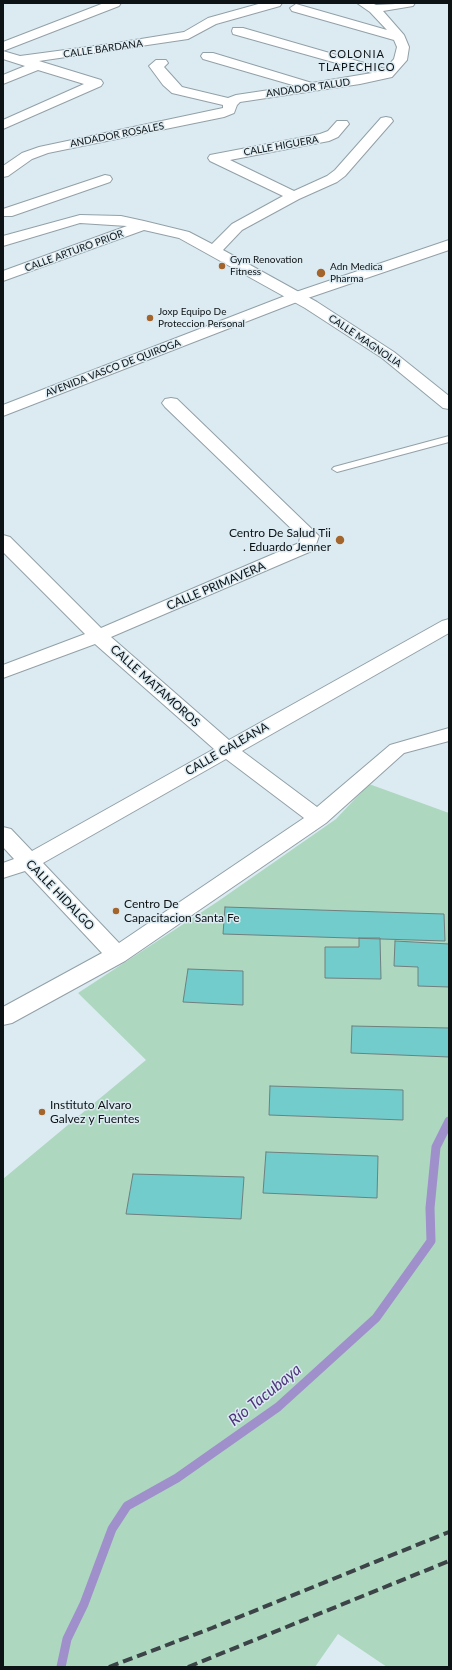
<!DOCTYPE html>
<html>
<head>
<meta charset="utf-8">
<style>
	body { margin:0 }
	#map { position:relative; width:452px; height:1670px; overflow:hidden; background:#dcebf2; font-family:Lato,sans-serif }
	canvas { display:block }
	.frame { position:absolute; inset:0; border:4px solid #0d1214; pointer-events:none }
</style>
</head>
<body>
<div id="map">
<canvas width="452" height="1670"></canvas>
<div class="frame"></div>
</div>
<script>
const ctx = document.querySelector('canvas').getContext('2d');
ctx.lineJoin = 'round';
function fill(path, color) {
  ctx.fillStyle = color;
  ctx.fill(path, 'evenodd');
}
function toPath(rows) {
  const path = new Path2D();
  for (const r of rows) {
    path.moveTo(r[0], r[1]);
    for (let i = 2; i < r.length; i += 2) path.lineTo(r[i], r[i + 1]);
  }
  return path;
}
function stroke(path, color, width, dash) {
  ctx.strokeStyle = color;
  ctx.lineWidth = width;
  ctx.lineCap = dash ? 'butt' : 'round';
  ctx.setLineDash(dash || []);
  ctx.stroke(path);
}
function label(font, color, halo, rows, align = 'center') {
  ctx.font = font + ' Lato,sans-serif';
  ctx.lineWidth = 3;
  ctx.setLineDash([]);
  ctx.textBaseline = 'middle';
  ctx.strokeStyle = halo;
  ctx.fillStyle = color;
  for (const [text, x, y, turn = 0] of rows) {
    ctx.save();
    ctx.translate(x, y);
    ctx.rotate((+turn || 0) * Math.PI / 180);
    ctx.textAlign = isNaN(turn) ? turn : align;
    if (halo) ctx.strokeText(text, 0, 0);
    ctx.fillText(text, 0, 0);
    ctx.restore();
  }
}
const green = toPath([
	[369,784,449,813,449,1667,387,1667,338,1634,315,1667,3,1667,3,1179,146,1060,78,993,217,902,336,819]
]);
const stream = toPath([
	[61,1667,67,1639,84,1604,112,1529,127,1506,177,1478,278,1407,376,1318,431,1241,430,1208,436,1147,449,1121]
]);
const building = toPath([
	[225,907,444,914,445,941,223,934,225,907],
	[359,938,380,938,381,979,325,978,325,947,359,947,359,938],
	[395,941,449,944,449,987,418,986,418,967,394,966,395,941],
	[188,969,243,971,243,1005,183,1002,188,969],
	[352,1026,449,1028,449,1057,351,1053,352,1026],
	[270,1086,403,1090,403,1120,269,1115,270,1086],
	[266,1152,378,1156,377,1198,263,1193,266,1152],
	[133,1174,244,1177,241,1219,126,1214,133,1174]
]);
const service = toPath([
	[449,436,449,442,337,472,332,469,334,467,449,436]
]);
const minor = toPath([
	[104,3,121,3,119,6,3,51,3,42,104,3],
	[262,3,282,3,280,6,216,24,188,39,39,61,101,80,103,83,101,86,3,129,3,120,84,84,38,70,3,84,3,75,25,66,3,59,3,51,20,56,110,44,184,32,208,18,262,3],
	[357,3,372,3,376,5,415,3,413,6,383,11,404,35,409,47,407,60,392,77,360,84,240,102,237,105,234,113,224,117,48,153,32,159,8,176,3,177,3,166,22,153,39,147,223,108,223,105,172,93,163,85,149,66,156,60,166,60,168,63,164,67,182,87,228,98,236,95,296,86,203,59,201,56,203,53,213,53,312,83,372,73,233,34,232,31,233,28,243,28,385,69,394,59,397,47,394,40,292,11,290,8,296,4,387,30,370,12,357,3],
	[386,117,391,118,393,121,345,176,337,182,299,199,242,230,223,250,317,302,394,352,449,396,449,409,443,408,382,358,305,308,179,238,144,230,3,281,3,271,127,226,80,223,3,246,3,236,80,215,121,216,144,221,189,232,212,244,232,224,283,196,210,161,208,158,210,155,320,134,328,131,337,121,347,121,349,124,338,137,329,141,230,160,294,191,327,176,335,170,381,118,386,117],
	[105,175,110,176,112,179,110,182,12,216,3,216,3,209,105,175],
	[171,398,177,399,319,536,314,550,111,637,229,740,442,621,449,619,449,633,242,751,317,807,390,745,449,728,449,741,404,753,326,823,125,961,12,1023,3,1025,3,1007,102,953,25,871,3,878,3,863,14,859,3,847,3,827,11,829,32,851,214,749,95,644,3,678,3,665,85,634,3,552,3,535,10,537,101,628,299,543,300,537,165,407,162,403,165,399,171,398],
	[226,759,304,818,119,943,43,863,226,759]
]);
const secondary = toPath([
	[449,240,449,250,302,300,3,416,3,405,290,294,449,240]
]);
const rail = toPath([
	[109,1667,212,1628,449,1532],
	[188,1667,449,1561]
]);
const markers = [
	[222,266,4,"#a4652d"],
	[321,273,5,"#a4652d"],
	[150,318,4,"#a4652d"],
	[340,540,5,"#a4652d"],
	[116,911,4,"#a4652d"],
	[42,1112,4,"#a4652d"]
];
const farStreetnames = [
	["CALLE BARDANA",103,49,-8],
	["ANDADOR TALUD",308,88,-8],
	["ANDADOR ROSALES",117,135,-11],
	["CALLE HIGUERA",281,146,-10],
	["CALLE ARTURO PRIOR",74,251,-20],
	["CALLE MAGNOLIA",365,341,34],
	["AVENIDA VASCO DE QUIROGA",113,368,-21]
];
const farPoinames = [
	["Gym Renovation",230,260],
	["Fitness",230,272],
	["Adn Medica",330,267],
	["Pharma",330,279],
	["Joxp Equipo De",158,312],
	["Proteccion Personal",158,324]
];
const farNeighbourhoodnames = [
	["COLONIA",357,54],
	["TLAPECHICO",357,67]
];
const poiNames = [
	["Centro De Salud Tii",331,533,"right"],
	[". Eduardo Jenner",331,547,"right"],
	["Centro De",124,904],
	["Capacitacion Santa Fe",124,918],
	["Instituto Alvaro",50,1105],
	["Galvez y Fuentes",50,1119]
];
const streetNames = [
	["CALLE PRIMAVERA",216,586,-23],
	["CALLE MATAMOROS",155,686,42],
	["CALLE GALEANA",227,749,-30],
	["CALLE HIDALGO",60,895,46]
];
const nearWaternames = [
	["Río Tacubaya",265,1395,-39]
];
fill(green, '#aed7c0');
stroke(stream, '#9f8fca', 9);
fill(building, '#71cccb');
stroke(building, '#70807f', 1);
stroke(service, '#92a0a7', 2);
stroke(minor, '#92a0a7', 2);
stroke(secondary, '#92a0a7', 2);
fill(service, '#fff');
fill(minor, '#fff');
fill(secondary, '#fff');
stroke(rail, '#3c4447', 4, [10, 5]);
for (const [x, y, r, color] of markers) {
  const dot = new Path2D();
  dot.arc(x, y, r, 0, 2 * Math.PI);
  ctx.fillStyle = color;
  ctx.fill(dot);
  stroke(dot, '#dcebf2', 1.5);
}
label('10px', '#0d1214', '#dcebf2', farStreetnames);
label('10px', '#0d1214', '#dcebf2', farPoinames, 'left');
ctx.letterSpacing = '1px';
label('11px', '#0d1214', '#dcebf2', farNeighbourhoodnames);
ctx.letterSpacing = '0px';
label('12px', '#0d1214', '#dcebf2', poiNames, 'left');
label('12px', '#0d1214', '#dcebf2', streetNames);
label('italic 16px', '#4e357c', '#dcebf2', nearWaternames);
</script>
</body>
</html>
